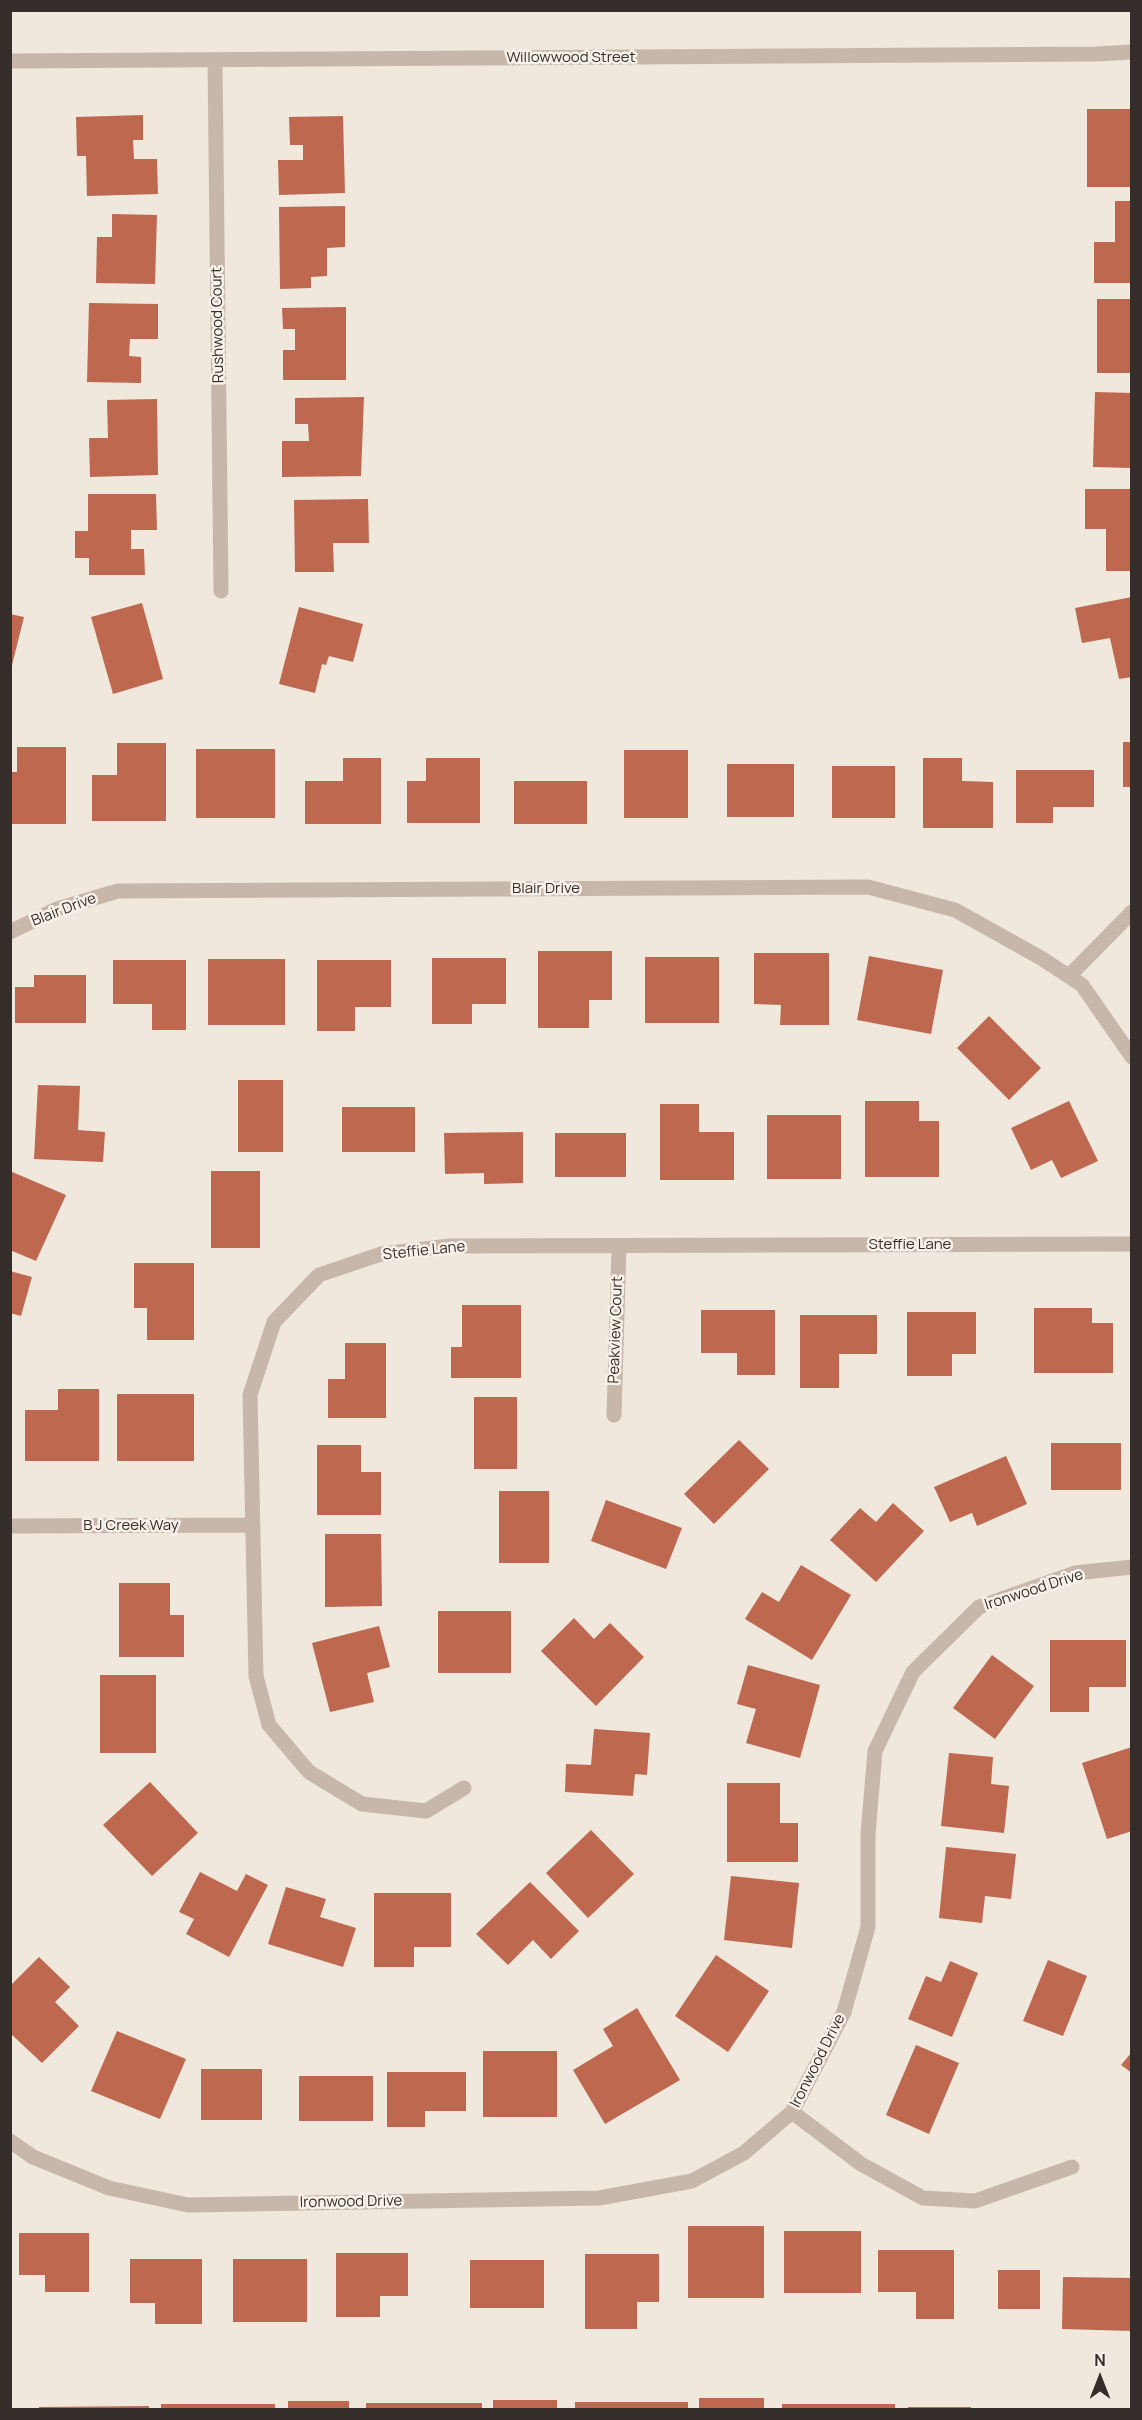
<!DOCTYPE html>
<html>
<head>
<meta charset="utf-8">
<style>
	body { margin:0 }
	#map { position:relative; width:1142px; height:2420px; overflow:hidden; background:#f0e7dd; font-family:Manrope,sans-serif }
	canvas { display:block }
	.frame { position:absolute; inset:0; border:12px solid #352d29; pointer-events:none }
	.north { position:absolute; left:1070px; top:2348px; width:60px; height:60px; -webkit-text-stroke:4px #f8f1e9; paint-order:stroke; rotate:0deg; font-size:16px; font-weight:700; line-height:24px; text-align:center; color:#352d29 }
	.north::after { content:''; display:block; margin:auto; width:21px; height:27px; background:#352d29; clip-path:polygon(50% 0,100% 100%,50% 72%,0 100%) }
</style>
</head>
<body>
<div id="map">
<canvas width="1142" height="2420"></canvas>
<div class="frame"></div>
<div class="north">N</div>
</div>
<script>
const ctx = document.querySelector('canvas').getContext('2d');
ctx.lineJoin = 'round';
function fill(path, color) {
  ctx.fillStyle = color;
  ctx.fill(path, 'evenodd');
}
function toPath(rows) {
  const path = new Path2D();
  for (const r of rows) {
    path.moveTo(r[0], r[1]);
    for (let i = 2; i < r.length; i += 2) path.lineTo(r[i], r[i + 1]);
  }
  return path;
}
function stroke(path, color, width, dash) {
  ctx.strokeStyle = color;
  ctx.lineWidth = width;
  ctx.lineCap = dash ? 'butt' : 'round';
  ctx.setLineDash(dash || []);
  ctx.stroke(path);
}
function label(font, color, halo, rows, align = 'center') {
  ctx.font = font + ' Manrope,sans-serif';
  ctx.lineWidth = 5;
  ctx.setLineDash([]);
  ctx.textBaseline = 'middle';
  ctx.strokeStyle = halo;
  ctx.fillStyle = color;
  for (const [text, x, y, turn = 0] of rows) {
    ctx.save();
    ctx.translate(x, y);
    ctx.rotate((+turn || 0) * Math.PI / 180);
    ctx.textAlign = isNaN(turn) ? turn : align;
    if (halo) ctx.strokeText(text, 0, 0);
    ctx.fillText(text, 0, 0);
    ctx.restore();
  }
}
const building = toPath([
	[1087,109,1132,109,1132,187,1087,187],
	[143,115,143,140,133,140,134,159,157,159,158,194,87,196,86,156,77,156,76,117],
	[343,116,345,193,279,195,278,160,303,160,303,145,290,145,289,117],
	[1115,201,1132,201,1132,283,1094,283,1094,242,1115,242],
	[345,206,345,247,327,248,327,276,311,277,311,288,280,289,279,207],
	[112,214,157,215,155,284,96,283,97,237,112,237],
	[1097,299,1132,299,1132,373,1097,373],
	[89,303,158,304,158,339,130,339,129,356,141,357,141,383,87,382],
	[346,307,346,380,283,380,283,350,295,350,295,329,283,329,282,308],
	[1095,392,1132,393,1132,468,1093,467],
	[364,397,361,476,282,477,282,441,309,441,308,424,295,424,295,398],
	[157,399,158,475,90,477,89,438,108,438,107,400],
	[1085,489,1132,489,1132,571,1106,571,1106,529,1085,529],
	[88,494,156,494,157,530,131,530,131,549,144,549,145,575,89,575,89,558,75,558,75,531,88,531],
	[368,499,369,543,333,543,334,572,295,572,294,500],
	[1132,597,1132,677,1119,679,1110,638,1082,643,1075,608],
	[142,603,163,679,113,694,91,617],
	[299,607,363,624,353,662,329,656,326,665,322,664,315,693,279,684],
	[10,614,24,617,11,669,10,669],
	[1123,742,1132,742,1132,787,1123,787],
	[117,743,166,743,166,821,92,821,92,775,117,775],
	[17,747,66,747,66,824,10,824,10,772,17,772],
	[196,749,275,749,275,818,196,818],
	[624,750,688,750,688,818,624,818],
	[343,758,381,758,381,824,305,824,305,781,343,781],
	[426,758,480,758,480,823,407,823,407,781,426,781],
	[923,758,962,758,962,781,993,782,993,828,923,828],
	[727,764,794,764,794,817,727,817],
	[832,766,895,766,895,818,832,818],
	[1016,770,1094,770,1094,807,1053,807,1053,823,1016,823],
	[514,781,587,781,587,824,514,824],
	[538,951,612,951,612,1000,589,1000,589,1028,538,1028],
	[754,953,829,953,829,1025,780,1025,781,1005,754,1004],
	[869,956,943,970,931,1034,857,1020],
	[645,957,719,957,719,1023,645,1023],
	[432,958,506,958,506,1004,472,1004,472,1024,432,1024],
	[208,959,285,959,285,1025,208,1025],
	[113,960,186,960,186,1030,152,1030,152,1004,113,1004],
	[317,960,391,960,391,1007,355,1007,355,1031,317,1031],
	[34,975,86,975,86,1023,15,1023,15,987,34,987],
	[989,1016,1041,1068,1009,1100,957,1048],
	[238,1080,283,1080,283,1152,238,1152],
	[38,1085,80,1086,78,1130,105,1132,103,1162,34,1159],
	[865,1101,919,1101,919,1121,939,1121,939,1177,865,1177],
	[1069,1101,1098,1161,1061,1178,1052,1160,1031,1170,1011,1128],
	[660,1104,699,1104,699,1132,734,1132,734,1180,660,1180],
	[342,1107,415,1107,415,1152,342,1152],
	[767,1115,841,1115,841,1179,767,1179],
	[523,1132,523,1183,484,1184,484,1173,445,1174,444,1133],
	[555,1133,626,1133,626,1177,555,1177],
	[10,1171,66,1195,36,1261,10,1250],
	[211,1171,260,1171,260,1248,211,1248],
	[134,1263,194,1263,194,1340,147,1340,147,1308,134,1308],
	[10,1271,32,1277,21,1316,10,1313],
	[462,1305,521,1305,521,1378,451,1378,451,1347,462,1347],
	[1034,1308,1092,1308,1092,1323,1113,1323,1113,1373,1034,1373],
	[701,1310,775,1310,775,1375,737,1375,737,1353,701,1353],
	[907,1312,976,1312,976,1354,952,1354,952,1376,907,1376],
	[800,1315,877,1315,877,1354,839,1354,839,1388,800,1388],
	[345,1343,386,1343,386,1418,328,1418,328,1379,345,1379],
	[58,1389,99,1389,99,1461,25,1461,25,1410,58,1410],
	[117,1394,194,1394,194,1461,117,1461],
	[474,1397,517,1397,517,1469,474,1469],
	[739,1440,769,1469,714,1524,684,1494],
	[1051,1443,1121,1443,1121,1490,1051,1490],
	[317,1445,361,1445,361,1472,381,1472,381,1515,317,1515],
	[1006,1456,1027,1504,977,1526,972,1513,950,1522,934,1487],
	[499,1491,549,1491,549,1563,499,1563],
	[606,1500,682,1528,666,1569,591,1541],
	[893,1503,924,1531,876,1582,830,1540,860,1508,876,1522],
	[325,1534,381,1534,382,1606,325,1607],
	[801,1565,851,1595,812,1660,745,1619,762,1592,779,1602],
	[119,1583,170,1583,170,1615,184,1615,184,1657,119,1657],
	[438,1611,511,1611,511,1673,438,1673],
	[574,1618,594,1639,610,1623,644,1657,596,1706,541,1651],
	[379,1626,390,1667,367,1673,374,1702,330,1712,312,1643],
	[1050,1640,1126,1640,1126,1687,1089,1687,1089,1712,1050,1712],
	[992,1655,1034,1686,995,1739,953,1708],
	[748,1665,820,1685,800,1758,746,1743,756,1709,737,1704],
	[100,1675,156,1675,156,1753,100,1753],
	[594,1729,650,1733,647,1775,635,1774,633,1796,565,1792,566,1764,591,1765],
	[1132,1747,1132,1831,1107,1839,1082,1763],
	[949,1753,993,1757,991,1784,1009,1786,1004,1833,941,1826],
	[150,1782,198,1833,152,1876,103,1825],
	[727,1783,780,1783,780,1823,798,1823,798,1862,727,1862],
	[591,1830,634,1874,588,1918,546,1873],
	[946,1847,1016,1854,1011,1899,985,1896,982,1923,939,1918],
	[200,1872,237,1891,246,1874,268,1885,229,1957,186,1934,194,1919,179,1912],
	[731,1876,799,1883,792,1948,724,1940],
	[530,1882,579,1931,551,1959,533,1940,508,1965,476,1934],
	[286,1887,326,1899,320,1917,356,1928,343,1967,268,1944],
	[374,1893,451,1893,451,1947,414,1947,414,1967,374,1967],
	[716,1955,769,1991,728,2052,675,2016],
	[39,1957,70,1987,55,2002,79,2026,42,2063,10,2033,10,1986],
	[1048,1960,1087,1976,1063,2036,1023,2021],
	[950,1961,978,1973,952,2037,908,2019,926,1976,941,1982],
	[637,2008,680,2080,605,2124,573,2070,613,2046,603,2029],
	[117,2031,186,2059,160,2119,91,2091],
	[916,2045,959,2063,929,2134,886,2115],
	[483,2051,557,2051,557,2117,483,2117],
	[1132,2052,1132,2073,1121,2065],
	[201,2069,262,2069,262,2120,201,2120],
	[387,2072,466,2072,466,2111,425,2111,425,2127,387,2127],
	[299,2076,373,2076,373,2121,299,2121],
	[688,2226,764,2226,764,2298,688,2298],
	[784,2231,861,2231,861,2293,784,2293],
	[19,2233,89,2233,89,2292,45,2292,45,2275,19,2275],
	[878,2250,954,2250,954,2319,916,2319,916,2292,878,2292],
	[336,2253,408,2253,408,2296,380,2296,380,2317,336,2317],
	[585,2254,659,2254,659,2302,637,2302,637,2329,585,2329],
	[130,2259,202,2259,202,2324,155,2324,155,2303,130,2303],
	[233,2259,307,2259,307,2322,233,2322],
	[470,2260,544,2260,544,2308,470,2308],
	[998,2270,1040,2270,1040,2309,998,2309],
	[1063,2277,1132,2278,1132,2331,1062,2329],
	[699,2398,764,2398,764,2410,699,2410],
	[493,2400,557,2400,557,2410,493,2410],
	[288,2401,349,2401,349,2410,288,2410],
	[575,2402,688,2402,688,2410,575,2410],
	[366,2403,482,2403,482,2410,366,2410],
	[161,2404,275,2404,275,2410,161,2410],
	[782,2404,895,2404,895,2410,782,2410],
	[149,2406,149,2410,39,2410,39,2407],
	[908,2407,971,2407,971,2410,908,2410]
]);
const street = toPath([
	[215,60,221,591],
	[10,61,1096,54,1132,52],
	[10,932,57,909,118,891,868,887,955,910,1041,958,1082,985,1132,1057],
	[1069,976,1132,912],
	[614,1415,619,1246],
	[10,1526,252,1525],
	[464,1788,426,1811,362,1804,309,1772,269,1725,256,1676,250,1395,274,1322,319,1275,381,1254,450,1246,1132,1244],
	[792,2112,861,2164,923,2198,975,2201,1072,2167],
	[10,2141,33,2157,109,2188,188,2205,599,2198,692,2181,744,2153,792,2112,844,2012,868,1927,868,1834,875,1751,913,1672,979,1607,1075,1573,1132,1567]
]);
const streetNames = [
	["Willowwood Street",571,58],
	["Rushwood Court",218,325,-91],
	["Blair Drive",546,889],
	["Blair Drive",64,910,-21],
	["Steffie Lane",910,1245],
	["Steffie Lane",424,1251,-6],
	["Peakview Court",616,1330,-88],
	["B J Creek Way",131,1526],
	["Ironwood Drive",1034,1590,-18],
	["Ironwood Drive",818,2061,-63],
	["Ironwood Drive",351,2202,-1]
];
fill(building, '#bd684f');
stroke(street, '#c7b7aa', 15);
label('15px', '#352d29', '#f8f1e9', streetNames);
</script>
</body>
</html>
